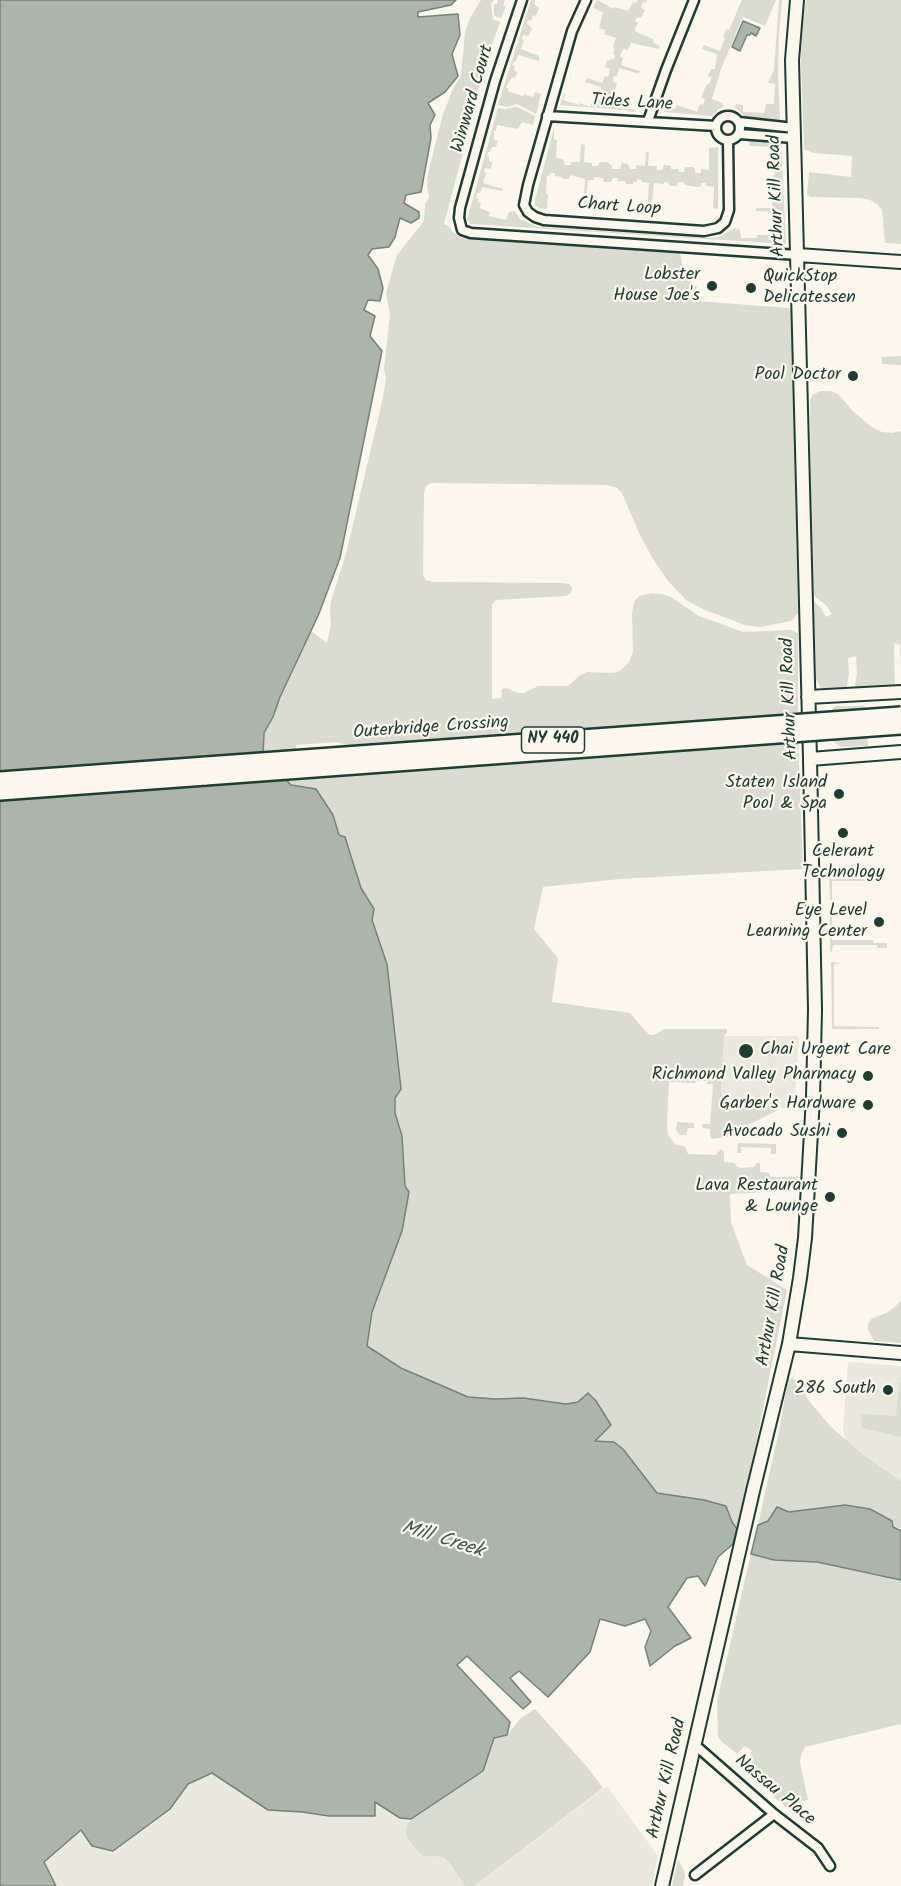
<!DOCTYPE html>
<html>
<head>
<meta charset="utf-8">
<style>
	body { margin:0 }
	canvas { display:block; background:#fbf7ec }
</style>
</head>
<body>
<canvas width="901" height="1886"></canvas>
<script>
const ctx = document.querySelector('canvas').getContext('2d');
ctx.lineJoin = 'round';
function fill(path, color) {
  ctx.fillStyle = color;
  ctx.fill(path, 'evenodd');
}
function toPath(rows) {
  const path = new Path2D();
  for (const r of rows) {
    if (r.length === 3) {
      path.moveTo(r[0] + r[2], r[1]);
      path.arc(r[0], r[1], r[2], 0, 2 * Math.PI);
      continue;
    }
    path.moveTo(r[0], r[1]);
    for (let i = 2; i < r.length; i += 2) path.lineTo(r[i], r[i + 1]);
  }
  return path;
}
function stroke(path, color, width, dash) {
  ctx.strokeStyle = color;
  ctx.lineWidth = width;
  ctx.lineCap = dash ? 'butt' : 'round';
  ctx.setLineDash(dash || []);
  ctx.stroke(path);
}
function label(font, color, halo, rows, align = 'center') {
  ctx.font = font + ' Kalam,sans-serif';
  ctx.lineWidth = 4.5;
  ctx.setLineDash([]);
  ctx.textBaseline = 'middle';
  ctx.strokeStyle = halo;
  ctx.fillStyle = color;
  for (const [text, x, y, turn = 0] of rows) {
    ctx.save();
    ctx.translate(x, y);
    ctx.rotate((+turn || 0) * Math.PI / 180);
    ctx.textAlign = isNaN(turn) ? turn : align;
    if (halo) ctx.strokeText(text, 0, 0);
    ctx.fillText(text, 0, 0);
    ctx.restore();
  }
}
const built = toPath([
	[724,1036,799,1036,794,1108,720,1105],
	[848,1362,901,1366,901,1481,865,1456,846,1440,843,1430],
	[212,1773,268,1810,302,1812,329,1816,375,1815,375,1802,400,1818,411,1819,406,1827,433,1857,443,1857,449,1862,465,1886,56,1886,44,1862,82,1829,170,1809,188,1784],
	[607,1786,658,1856,652,1886,474,1886]
]);
const green = toPath([
	[481,0,493,0,491,5,493,19,500,22,487,58,476,97,473,97,466,123,469,124,461,160,444,224,449,226,453,232,462,238,680,253,684,273,693,285,697,287,697,301,789,308,791,312,798,613,791,621,761,627,745,625,705,610,686,600,668,581,653,559,639,533,622,493,617,488,607,485,431,483,426,486,424,493,423,575,426,580,434,582,562,583,569,584,572,587,571,593,566,596,496,600,492,605,492,699,501,698,502,689,506,688,518,693,524,693,538,686,568,686,579,676,587,672,613,673,620,671,629,662,633,652,632,613,634,602,639,596,652,593,662,594,671,597,699,616,743,632,791,630,798,633,798,738,803,869,620,879,543,887,534,929,558,958,552,1002,630,1013,649,1035,654,1035,664,1029,727,1029,727,1033,724,1036,721,1091,722,1102,758,1104,758,1095,760,1095,760,1107,778,1108,778,1110,748,1125,748,1134,712,1139,710,1136,710,1129,702,1128,702,1124,710,1124,713,1084,707,1084,707,1081,696,1081,696,1083,669,1082,667,1122,668,1135,675,1144,685,1147,688,1154,715,1155,721,1149,724,1151,724,1162,735,1163,736,1166,741,1168,754,1167,757,1163,760,1163,760,1172,770,1173,770,1177,798,1177,797,1189,781,1187,754,1193,730,1194,731,1222,747,1265,787,1290,743,1508,737,1529,732,1522,726,1506,657,1493,623,1449,594,1441,578,1402,566,1404,468,1397,401,1368,367,1346,372,1312,385,1275,405,1186,402,1136,395,1113,387,964,372,920,374,909,361,888,345,837,339,835,333,815,316,789,291,785,263,756,264,733,273,717,280,697,311,631,327,643,331,624,330,612,331,601,347,550,382,402,386,378,384,369,390,314,386,293,397,255,424,221,425,204,429,197,427,184,428,173,443,114,453,89,461,76,465,32,470,18],
	[338,742,355,749,297,762,296,745],
	[498,0,505,0,503,5,506,6,501,18,495,16,494,14,494,4,497,4],
	[531,0,535,0,534,4,539,8,536,16,533,15,531,21,528,20,527,24,532,28,529,36,523,35,522,39,524,40,521,49,539,56,539,61,518,55,516,62,514,61,512,65,515,66,514,70,517,72,515,78,512,77,506,87,508,88,508,91,523,96,524,94,533,97,535,92,541,94,536,114,517,104,508,107,498,105],
	[597,0,614,9,615,7,628,11,633,2,636,3,638,0,647,0,646,3,643,2,641,7,645,10,641,18,637,17,635,21,638,23,634,31,653,39,654,43,660,46,659,49,631,43,628,50,623,49,620,57,623,58,621,65,640,71,639,74,619,68,617,76,614,76,613,81,617,84,615,91,612,91,610,97,608,96,606,101,609,104,624,109,625,107,635,110,632,112,626,110,560,105,564,93,565,94,563,100,579,105,580,103,590,107,593,101,596,102,598,99,600,100,603,90,601,89,601,87,585,82,587,78,602,83,605,76,608,77,610,69,605,67,607,60,610,61,611,59,614,59,615,55,613,54,615,48,613,47,616,38,604,34,605,30,599,28,603,12,593,8],
	[742,0,776,0,765,26,743,17,721,69,712,99,722,103,724,107,719,109,712,116,664,112,664,106,675,109,677,105,697,112,700,104,703,105,705,100,701,97,707,84,709,84,712,77,708,76,711,69,715,69,717,54,702,49,704,45,720,51,725,38,723,37,726,29,729,30],
	[779,0,782,0,779,33,778,74,780,120,746,117,735,108,736,104,743,105,743,112,764,113,766,104,774,104,775,84,768,83,774,70],
	[806,0,901,0,901,244,885,243,882,210,877,204,870,200,859,198,811,197,807,195,809,172,851,177,852,156,814,153,804,149,801,62,802,28],
	[514,107,517,107,535,116,533,125,522,122,518,129,497,125,496,131,494,131,494,140,498,141,496,147,492,147,490,152,488,152,487,156,489,157,489,161,492,162,491,169,485,168,484,172,486,173,483,183,503,189,502,191,482,187,480,193,477,193,476,198,479,199,478,202,481,203,480,208,490,212,489,216,506,220,509,212,515,211,520,219,539,227,710,238,719,237,734,228,740,230,741,238,757,238,757,235,771,235,773,223,776,223,776,218,773,218,773,212,756,211,756,208,772,208,773,198,776,197,776,192,770,191,770,185,773,184,773,175,775,175,775,171,770,170,770,163,773,163,776,153,774,153,773,147,749,146,749,141,744,140,747,139,781,141,786,244,470,224,469,221,467,220,498,108,505,109],
	[554,128,554,139,557,140,556,158,563,159,565,165,571,165,571,162,580,162,581,144,585,145,584,162,592,163,592,166,598,166,600,162,607,162,612,166,612,169,620,169,622,163,628,164,630,169,636,169,636,165,645,166,646,152,649,152,648,166,657,166,657,170,662,170,664,165,671,166,671,169,679,169,679,172,684,172,685,167,693,167,695,169,695,173,701,173,701,169,709,170,709,148,718,147,718,209,712,208,713,208,714,187,707,186,706,183,701,183,701,186,698,187,685,185,684,182,679,182,676,186,670,186,668,182,664,182,664,184,654,183,652,203,648,203,649,183,642,182,642,180,637,179,637,182,633,182,633,184,626,184,626,181,618,181,618,178,613,178,611,182,604,182,603,178,594,177,594,180,588,180,586,199,584,199,585,179,571,175,569,179,562,179,562,177,555,176,555,173,550,173,549,176,547,176,546,194,548,194,547,209,539,208,535,205,535,200],
	[901,356,901,365,882,364,882,357],
	[820,391,830,391,838,394,854,412,873,428,882,432,892,433,901,431,901,671,900,645,894,643,895,689,854,692,857,673,856,656,848,658,849,674,846,692,827,691,820,687,815,678,814,601,821,608,826,617,832,614,826,605,813,595,811,573,810,400,813,395],
	[836,706,865,706,868,746,841,747,830,739,829,712],
	[829,879,865,879,876,881,832,881,832,900,830,900],
	[830,912,832,912,832,940,873,940,873,943,887,943,887,948,877,948,877,945,833,945,832,951,830,952],
	[831,962,842,963,834,964,834,1026,879,1027,879,1029,832,1029],
	[677,1122,694,1123,694,1128,688,1128,686,1135,680,1135,676,1130],
	[738,1143,776,1144,776,1154,771,1154,771,1148,741,1147,741,1153,737,1153],
	[901,1300,901,1343,874,1341,868,1330,868,1324,871,1319,886,1313,895,1307],
	[792,1378,797,1380,809,1401,831,1427,865,1456,901,1481,901,1547,756,1533,779,1431,788,1380],
	[899,1382,901,1382,901,1437,862,1428,861,1414,896,1416],
	[752,1549,808,1556,901,1580,901,1724,805,1747,801,1755,800,1762,808,1800,794,1803,787,1808,761,1786,760,1776,750,1767,747,1761,752,1751,745,1746,737,1754,721,1741,718,1737,717,1701],
	[535,1709,588,1768,603,1788,474,1886,465,1886,449,1862,443,1857,423,1856,413,1846,406,1835,406,1827,411,1819,483,1771,494,1738,507,1735,521,1718],
	[678,1859,684,1871,685,1876,683,1886,672,1886]
]);
const water = toPath([
	[0,0,456,0,451,5,418,12,418,17,458,14,460,35,452,54,458,76,445,92,428,103,435,115,430,125,431,138,421,192,406,195,404,203,419,212,419,218,411,223,400,218,395,237,389,247,372,249,368,255,378,269,383,288,380,301,368,300,364,310,375,316,370,336,382,351,340,558,318,616,280,697,273,717,264,733,263,756,291,785,316,789,333,815,339,835,345,837,361,888,374,909,372,920,387,964,401,1089,395,1098,395,1113,402,1136,405,1186,409,1192,402,1231,372,1312,367,1346,401,1368,468,1397,495,1399,523,1398,566,1404,578,1402,588,1393,596,1401,611,1425,595,1441,614,1442,623,1449,657,1493,704,1500,726,1506,732,1522,737,1529,733,1544,718,1557,705,1586,698,1576,687,1578,668,1607,691,1638,675,1646,650,1666,645,1647,651,1631,645,1619,625,1626,600,1619,590,1652,548,1697,519,1671,510,1678,531,1702,523,1709,467,1656,457,1665,510,1722,507,1735,494,1738,483,1771,411,1819,400,1818,375,1802,375,1816,329,1816,302,1812,268,1810,212,1773,188,1784,170,1809,113,1851,92,1846,81,1830,44,1862,56,1886,0,1886,0,0],
	[743,21,760,28,756,36,751,33,750,35,747,35,740,51,732,47,743,21],
	[845,1505,870,1509,892,1521,893,1527,901,1531,901,1580,817,1562,774,1560,751,1554,758,1525,768,1521,777,1507,789,1512,845,1505]
]);
const street = toPath([
	[522,0,495,81,460,208,459,218,462,230,471,233,798,255],
	[586,0,572,31,528,185,524,205,528,212,535,217,544,220,704,231,718,228,725,222,729,210,728,140],
	[728,128,12],
	[547,116,716,126],
	[648,121,666,70,694,0],
	[739,122,794,128],
	[739,134,794,138],
	[694,1744,774,1814,818,1848,830,1866],
	[695,1875,774,1814]
]);
const secondary = toPath([
	[798,255,901,262],
	[808,697,901,692],
	[810,759,901,752],
	[789,1344,901,1353],
	[662,1886,753,1491,789,1344,800,1278,805,1238,813,1097,815,1010,810,759,792,60,797,0]
]);
const highway = toPath([
	[0,780,206,765],
	[0,792,206,777]
]);
const highwayBridge = toPath([
	[206,765,901,715],
	[206,777,901,726]
]);
const markers = [
	[712,286,6,"#1f3d34"],
	[751,288,6,"#1f3d34"],
	[853,376,6,"#1f3d34"],
	[839,794,6,"#1f3d34"],
	[843,833,6,"#1f3d34"],
	[879,922,6,"#1f3d34"],
	[746,1051,8,"#1f3d34"],
	[868,1076,6,"#1f3d34"],
	[868,1105,6,"#1f3d34"],
	[842,1133,6,"#1f3d34"],
	[830,1197,6,"#1f3d34"],
	[888,1390,6,"#1f3d34"]
];
const shields = [
	[553,740,63]
];
const shieldNames = [
	["NY 440",553,740]
];
const streetNames = [
	["Winward Court",474,99,-74],
	["Tides Lane",632,104,3],
	["Arthur Kill Road",778,196,-92],
	["Chart Loop",619,208,4],
	["Arthur Kill Road",791,699,-92],
	["Outerbridge Crossing",431,729,-4],
	["Arthur Kill Road",775,1306,-80],
	["Arthur Kill Road",668,1779,-77],
	["Nassau Place",774,1791,40]
];
const poiNames = [
	["Lobster",700,276],
	["House Joe's",700,297],
	["QuickStop",763,278,"left"],
	["Delicatessen",763,299,"left"],
	["Pool Doctor",841,376],
	["Staten Island",827,784],
	["Pool & Spa",827,805],
	["Celerant",843,853,"center"],
	["Technology",843,874,"center"],
	["Eye Level",867,912],
	["Learning Center",867,933],
	["Chai Urgent Care",760,1051,"left"],
	["Richmond Valley Pharmacy",856,1076],
	["Garber's Hardware",856,1105],
	["Avocado Sushi",830,1133],
	["Lava Restaurant",818,1187],
	["& Lounge",818,1208],
	["286 South",876,1390]
];
const waterNames = [
	["Mill Creek",442,1541,17]
];
fill(built, '#eae9de');
fill(green, '#dbdcd1');
fill(water, '#adb4aa');
stroke(water, '#74847b', 1.5);
stroke(street, '#1f3d34', 13);
stroke(secondary, '#1f3d34', 16);
stroke(highway, '#1f3d34', 20);
stroke(street, '#fbf7ec', 8);
stroke(secondary, '#fbf7ec', 12);
stroke(highway, '#fbf7ec', 15);
stroke(highwayBridge, '#1f3d34', 20, []);
stroke(highwayBridge, '#fbf7ec', 15);
for (const [x, y, r, color] of markers) {
  const dot = new Path2D();
  dot.arc(x, y, r, 0, 2 * Math.PI);
  ctx.fillStyle = color;
  ctx.fill(dot);
  stroke(dot, '#fbf7ec', 2);
}
for (const [x, y, w] of shields) {
  const box = new Path2D();
  box.roundRect(x - w / 2, y - 13, w, 26, 4.5);
  ctx.fillStyle = '#fbf7ec';
  ctx.fill(box);
  stroke(box, '#1f3d34', 1.5);
}
label('bold 16px', '#1f3d34', null, shieldNames);
label('18px', '#1f3d34', '#fbf7ec', streetNames);
label('18px', '#1f3d34', '#fbf7ec', poiNames, 'right');
label('italic 20px', '#425b52', '#fbf7ec', waterNames);
</script>
</body>
</html>
